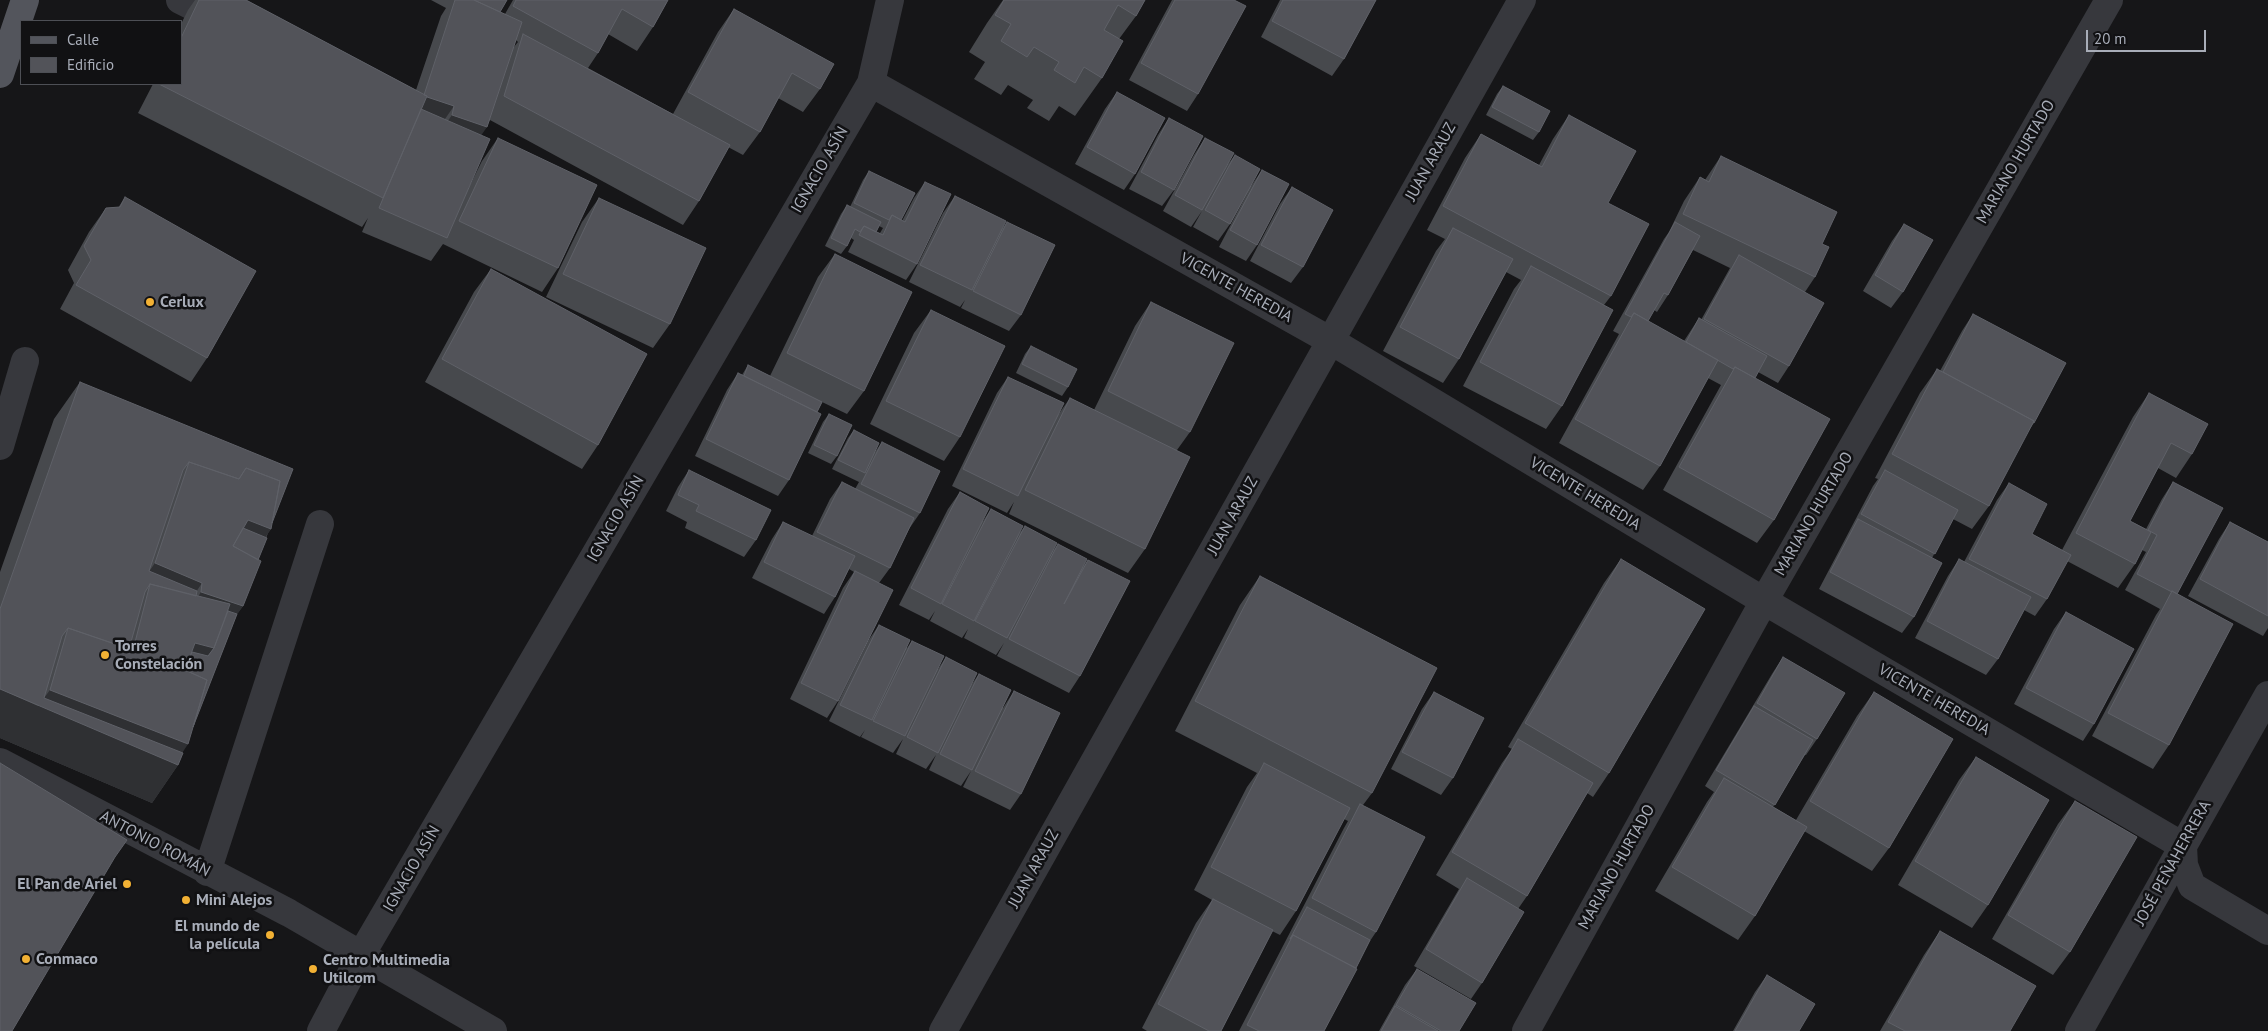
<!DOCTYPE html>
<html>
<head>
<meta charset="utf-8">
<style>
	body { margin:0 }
	#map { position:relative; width:2268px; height:1031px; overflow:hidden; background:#161618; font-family:"PT Sans",sans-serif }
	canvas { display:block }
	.legend { position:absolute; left:20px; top:20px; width:162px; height:65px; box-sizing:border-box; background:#111113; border:1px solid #4d4f55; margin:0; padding:6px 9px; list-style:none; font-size:15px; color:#a8adb8 }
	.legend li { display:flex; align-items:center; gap:10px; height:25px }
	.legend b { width:25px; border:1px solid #4d4f55 }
	.scale { position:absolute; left:2086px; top:30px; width:120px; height:22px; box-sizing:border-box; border:2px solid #a8adb8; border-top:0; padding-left:6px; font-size:15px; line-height:18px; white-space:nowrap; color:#a8adb8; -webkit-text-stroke:4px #111113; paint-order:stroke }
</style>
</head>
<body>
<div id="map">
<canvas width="2268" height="1031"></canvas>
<ul class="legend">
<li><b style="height:6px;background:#53555c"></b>Calle</li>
<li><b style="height:14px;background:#525359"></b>Edificio</li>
</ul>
<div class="scale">20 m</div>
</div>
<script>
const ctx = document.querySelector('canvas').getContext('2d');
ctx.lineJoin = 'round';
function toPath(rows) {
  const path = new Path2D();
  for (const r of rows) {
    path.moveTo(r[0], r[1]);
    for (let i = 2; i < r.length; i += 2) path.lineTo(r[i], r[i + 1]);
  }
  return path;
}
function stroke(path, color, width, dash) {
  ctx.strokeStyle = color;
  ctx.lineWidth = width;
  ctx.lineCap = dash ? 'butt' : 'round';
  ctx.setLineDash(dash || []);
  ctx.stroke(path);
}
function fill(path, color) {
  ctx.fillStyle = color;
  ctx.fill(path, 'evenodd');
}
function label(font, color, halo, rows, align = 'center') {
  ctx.font = font + ' "PT Sans",sans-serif';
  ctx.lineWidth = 5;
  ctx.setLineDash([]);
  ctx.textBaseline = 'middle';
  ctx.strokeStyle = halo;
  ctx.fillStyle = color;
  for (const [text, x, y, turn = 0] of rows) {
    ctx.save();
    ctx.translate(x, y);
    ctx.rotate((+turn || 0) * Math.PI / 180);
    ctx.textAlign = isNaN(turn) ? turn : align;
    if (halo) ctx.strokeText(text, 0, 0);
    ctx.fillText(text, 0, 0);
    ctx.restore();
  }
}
const minor = toPath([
	[180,0,224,22],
	[871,83,1331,341,1764,601,2183,846,2184,865,2192,886,2268,931],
	[0,446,25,361],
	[0,762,289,913,493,1031],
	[207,872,320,524],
	[321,1031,361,955,871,83,890,0],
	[943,1031,1522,0],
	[1526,1031,1764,601,2109,0],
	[2079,1031,2268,695]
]);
const major = toPath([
	[0,74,25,0]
]);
const wall = toPath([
	[195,0,246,0,416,90,441,16,446,8,431,0,507,0,500,12,505,14,513,0,668,0,653,27,637,51,608,34,598,53,588,68,673,114,718,32,734,9,820,89,803,112,778,98,760,132,743,155,728,147,699,201,683,225,490,120,481,135,467,191,482,161,498,138,558,268,542,292,443,244,431,261,362,232,368,218,362,227,138,113,153,84,181,84,181,24,188,10],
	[516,40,518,42,513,48],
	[1003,0,1145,0,1136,16,1119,39,1102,78,1075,116,1059,106,1049,121,1027,108,1033,100,1008,85,1001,95,974,79,985,62,969,52,987,23],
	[1172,0,1234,0,1198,94,1187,111,1129,80],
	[1280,0,1376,0,1344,59,1332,76,1261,37],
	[1503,86,1539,132,1533,140,1486,115,1497,94],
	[1117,92,1135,174,1124,190,1075,164,1105,109],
	[1569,115,1608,203,1611,296,1604,305,1562,406,1546,429,1463,386,1514,289,1521,280,1506,272,1459,359,1443,383,1383,351,1436,251,1445,239,1427,230,1465,158,1481,134,1539,165,1553,139],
	[1169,118,1174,190,1162,206,1129,189,1158,135],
	[1205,138,1225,168,1235,155,1251,186,1262,170,1257,245,1246,261,1219,247,1249,190,1230,224,1218,241,1193,227,1202,211,1191,227,1163,211,1194,155],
	[1721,156,1822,244,1815,277,1805,292,1789,366,1778,383,1758,372,1755,378,1774,520,1757,543,1663,490,1721,385,1708,378,1660,466,1643,490,1559,443,1619,334,1613,331,1664,239,1669,232,1684,201,1700,177,1705,180],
	[1693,250,1730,268,1701,320,1699,318,1684,341,1648,321,1654,310,1657,312,1668,295],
	[869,171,902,221,914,198,925,182,917,264,906,280,848,252,854,240,851,238,847,246,841,254,825,246,841,214,847,205,850,207,863,180],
	[879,226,883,228,880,233,876,232],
	[1292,187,1303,267,1291,283,1250,261,1280,204],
	[955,196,1002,229,1007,222,1021,315,1009,331,961,308,965,300,960,307,909,282,943,213],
	[125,197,207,358,191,382,60,309,74,283,68,270,89,232,106,208,118,208],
	[599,198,670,324,653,348,546,297,582,222],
	[1904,224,1903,292,1891,308,1863,291,1892,241],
	[835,254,864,391,847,414,822,402,817,412,789,480,778,496,695,456,727,390,738,373,742,375,748,365,770,376,818,277],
	[491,269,598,445,582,469,425,382,474,292],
	[1151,302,1190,432,1177,450,1145,549,1128,573,1009,514,1014,502,1007,513,952,486,997,393,1008,377,1058,415,1070,398,1094,410,1135,326],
	[931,310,960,437,944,461,870,424,914,333],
	[1973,314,2034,423,2028,431,1989,506,1972,529,1953,519,1932,558,1914,617,1902,633,1819,589,1873,486,1878,479,1875,478,1920,393,1937,369,1940,371,1962,331],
	[1031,346,1068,387,1062,396,1016,373,1025,354],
	[80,382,272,523,271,529,268,533,258,560,243,606,237,614,182,753,178,765,152,803,0,738,0,572,54,419],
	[2149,393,2192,454,2176,478,2158,468,2130,521,2146,529,2162,499,2173,482,2177,594,2169,745,2153,769,2092,736,2156,615,2160,609,2125,590,2146,552,2142,550,2135,564,2118,588,2067,561,2047,599,2035,616,2024,610,1998,659,1986,675,1915,638,1948,576,1959,559,1964,562,1997,500,2009,483,2032,534,2062,550,2133,417],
	[829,414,837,456,831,464,808,453,823,422],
	[854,430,875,452,882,442,920,513,909,529,890,568,879,583,838,701,827,718,790,699,843,588,854,572,849,569,835,597,824,614,752,578,772,539,783,522,812,536,830,499,842,482,855,489,859,482,832,469,848,438],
	[689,470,756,540,744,557,685,528,687,522,666,511,678,487],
	[960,492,983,521,991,509,1018,535,1025,526,1052,552,1058,544,1083,567,1088,560,1080,676,1069,693,997,656,1004,643,996,655,964,638,968,629,962,638,930,621,935,611,929,620,899,605,948,509],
	[2230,522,2268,542,2268,628,2263,636,2188,596,2219,539],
	[1621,559,1609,773,1593,797,1587,793,1527,896,1518,909,1482,983,1471,999,1414,966,1459,889,1436,875,1502,763,1512,749,1508,747,1604,583],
	[1260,576,1372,793,1363,805,1376,932,1370,941,1324,1031,1239,1031,1344,828,1348,821,1344,819,1296,911,1280,935,1272,931,1221,1031,1147,1031,1142,1028,1196,923,1212,900,1194,890,1247,787,1257,773,1175,731,1240,605],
	[2066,612,2094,724,2083,741,2014,704,2054,629],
	[879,625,907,648,912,641,938,669,946,657,969,688,979,674,1003,708,1014,691,1021,794,1010,810,963,787,971,771,961,786,929,770,936,755,926,769,896,754,903,739,893,753,861,737,865,730,860,737,829,721,868,641],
	[1783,657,1817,739,1806,755,1805,755,1773,807,1796,820,1857,716,1874,692,1889,848,1872,871,1804,831,1755,916,1738,940,1655,891,1707,802,1714,792,1705,786,1772,674],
	[1434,692,1453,778,1441,795,1391,769,1422,709],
	[1976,757,1988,905,1972,928,1898,885,1959,780],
	[2075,801,2070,952,2053,975,1992,939,2058,824],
	[1940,931,2010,1031,1880,1031,1924,955],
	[1417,969,1459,1031,1379,1031,1405,985],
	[1767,975,1799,1031,1733,1031,1755,992]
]);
const shadedWall = toPath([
	[424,96,454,106,438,129,413,121],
	[452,115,487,127,471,150,435,139],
	[186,471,271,529,246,565],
	[155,563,202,583,188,604,193,605,201,592,243,606,189,683,150,584,123,609],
	[0,689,38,706,50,690,188,744,175,764,178,765,152,803,0,738]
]);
const building = toPath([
	[199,0,246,0,427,96,383,198,159,84,181,84,181,38,199,0],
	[455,0,474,0,522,22,487,127,452,115,454,106,427,97,427,96,424,95,455,0],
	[474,0,507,0,500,12,474,0],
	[516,0,668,0,653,27,622,9,598,53,513,6,516,0],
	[1004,0,1145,0,1136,16,1118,5,1104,30,1123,41,1102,78,1084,67,1075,83,1054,70,1059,62,1034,47,1027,57,1001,41,1011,24,995,15,1004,0],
	[1175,0,1234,0,1246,6,1198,94,1141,63,1175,0],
	[1283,0,1376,0,1344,59,1272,21,1283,0],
	[734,9,834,64,820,89,792,73,760,132,688,92,734,9],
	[523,34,730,145,699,201,504,96,523,34],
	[1503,86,1550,111,1539,132,1492,107,1503,86],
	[1117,92,1165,118,1135,174,1087,147,1117,92],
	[421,109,490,139,447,238,379,208,421,109],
	[1569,115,1636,151,1608,203,1649,224,1611,296,1443,206,1481,134,1542,167,1569,115],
	[1169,118,1203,136,1174,190,1141,172,1169,118],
	[498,138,597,185,558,268,459,221,498,138],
	[1205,138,1234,153,1202,210,1175,195,1205,138],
	[1235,155,1260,169,1230,224,1205,210,1235,155],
	[1721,156,1837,212,1822,244,1829,247,1815,277,1683,214,1700,177,1709,182,1721,156],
	[1262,170,1289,184,1257,245,1230,230,1262,170],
	[869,171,915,193,901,220,892,215,889,220,854,203,869,171],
	[925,182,951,194,917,264,859,235,864,226,883,235,892,215,905,222,925,182],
	[1292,187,1333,210,1303,267,1261,245,1292,187],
	[955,196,1006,221,972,290,920,265,955,196],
	[125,197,256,271,207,358,76,285,91,260,84,246,106,208,120,207,125,197],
	[599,198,706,248,670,324,563,274,599,198],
	[847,205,881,222,876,232,864,226,860,232,855,229,847,246,831,238,847,205],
	[1007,222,1055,245,1021,315,973,291,1007,222],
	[1675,222,1700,236,1668,295,1664,293,1648,321,1634,313,1631,317,1625,314,1675,222],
	[1904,224,1933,240,1903,292,1875,275,1904,224],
	[1453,228,1513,259,1459,359,1400,327,1453,228],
	[835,254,912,292,864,391,787,353,835,254],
	[1739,255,1824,303,1789,366,1704,319,1739,255],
	[1531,266,1613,310,1562,406,1480,362,1531,266],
	[491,269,647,354,598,445,442,359,491,269],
	[1151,302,1234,343,1190,432,1108,391,1151,302],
	[931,310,1005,346,960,437,886,401,931,310],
	[1634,313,1718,360,1660,466,1575,419,1634,313],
	[1973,314,2066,363,2034,423,2033,422,2034,421,1943,372,1973,314],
	[1699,318,1767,356,1755,378,1735,367,1733,369,1686,342,1699,318],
	[1031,346,1077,369,1068,387,1022,364,1031,346],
	[748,365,822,402,817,412,744,376,748,365],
	[1735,367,1830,419,1774,520,1679,467,1735,367],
	[1937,369,2034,421,1989,506,1892,454,1937,369],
	[738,373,821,414,789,480,706,439,738,373],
	[1008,377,1064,403,1018,496,963,469,1008,377],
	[80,382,293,469,272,523,280,481,246,468,239,479,189,462,183,470,149,571,197,591,196,596,150,584,145,592,129,649,68,628,62,636,44,698,183,753,178,765,0,689,0,609,80,382],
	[2149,393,2208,424,2192,454,2171,443,2130,521,2151,532,2135,564,2076,533,2149,393],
	[1070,398,1190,457,1145,549,1025,490,1070,398],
	[829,414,852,425,837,456,814,445,829,414],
	[854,430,879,443,865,473,838,460,854,430],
	[882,442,940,471,920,513,861,484,882,442],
	[189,462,239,479,246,468,280,481,271,529,248,520,233,546,261,561,243,606,201,592,202,583,155,563,189,462],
	[689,470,771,510,756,540,696,511,699,505,678,495,689,470],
	[1885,470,1958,510,1935,554,1861,514,1885,470],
	[842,482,914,518,890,568,817,532,842,482],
	[2173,482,2223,508,2177,594,2172,591,2172,592,2137,574,2157,535,2148,530,2173,482],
	[2009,483,2047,504,2032,534,2071,555,2047,599,1969,559,2009,483],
	[960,492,989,508,941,604,911,588,960,492],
	[991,509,1023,526,974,621,942,604,991,509],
	[1858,519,1942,563,1914,617,1830,572,1858,519],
	[783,522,855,556,835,597,764,562,783,522],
	[2230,522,2268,542,2268,616,2200,579,2230,522],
	[1025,526,1057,543,1007,638,975,621,1025,526],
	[243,528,267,538,258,560,233,546,243,528],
	[1058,544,1087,559,1064,604,1088,560,1130,581,1080,676,1009,639,1058,544],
	[1621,559,1705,609,1609,773,1525,723,1621,559],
	[1959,559,2031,597,1998,659,1927,621,1959,559],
	[855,571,893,590,838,701,801,683,855,571],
	[1260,576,1437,668,1372,793,1195,701,1260,576],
	[150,584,230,604,214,648,195,643,185,670,207,680,188,744,50,690,68,628,133,650,150,584],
	[2172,591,2233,624,2169,745,2108,713,2172,591],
	[228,611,237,614,193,727,207,680,185,670,192,652,208,656,214,648,228,611],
	[2066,612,2134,649,2094,724,2026,688,2066,612],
	[879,625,910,640,872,720,840,705,879,625],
	[912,641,944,656,905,736,873,721,912,641],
	[946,657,977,673,938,753,907,737,946,657],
	[1783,657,1845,693,1817,739,1757,703,1783,657],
	[979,674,1011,690,972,770,940,754,979,674],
	[1014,691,1060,713,1021,794,975,771,1014,691],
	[1434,692,1484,718,1453,778,1402,752,1434,692],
	[1874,692,1953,739,1889,848,1810,801,1874,692],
	[1754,706,1813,740,1775,805,1716,770,1754,706],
	[1518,739,1593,783,1527,896,1452,852,1518,739],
	[1976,757,2049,800,1988,905,1915,861,1976,757],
	[0,763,127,840,115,857,12,1031,0,1031,0,763],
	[1264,763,1350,808,1296,911,1211,867,1264,763],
	[1724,778,1807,827,1755,916,1672,867,1724,778],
	[2075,801,2137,837,2070,952,2008,915,2075,801],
	[1360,804,1425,837,1376,932,1312,898,1360,804],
	[1467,878,1524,912,1482,983,1426,949,1467,878],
	[1213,899,1273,930,1221,1031,1209,1031,1158,1004,1213,899],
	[1307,907,1370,940,1356,968,1293,935,1290,939,1307,907],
	[1940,931,2036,986,2010,1031,1905,1031,1888,1022,1940,931],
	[1293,935,1357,969,1324,1031,1259,1031,1247,1025,1293,935],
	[1417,969,1476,1003,1459,1031,1441,1031,1396,1005,1417,969],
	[1767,975,1815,1004,1799,1031,1735,1031,1767,975],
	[1395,1006,1438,1031,1381,1031,1395,1006]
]);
const markers = [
	[150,302,5,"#f2b134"],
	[105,655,5,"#f2b134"],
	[127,884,5,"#f2b134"],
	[186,900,5,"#f2b134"],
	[270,935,5,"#f2b134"],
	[26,959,5,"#f2b134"],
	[313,969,5,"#f2b134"]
];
const streetNames = [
	["JUAN ARAUZ",1431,162,-61],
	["MARIANO HURTADO",2016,162,-60],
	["IGNACIO ASÍN",820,170,-60],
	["VICENTE HEREDIA",1236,288,29],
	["VICENTE HEREDIA",1585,494,31],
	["MARIANO HURTADO",1814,514,-60],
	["JUAN ARAUZ",1233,516,-61],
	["IGNACIO ASÍN",616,519,-60],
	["VICENTE HEREDIA",1934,700,30],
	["ANTONIO ROMÁN",155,844,28],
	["JOSÉ PEÑAHERRERA",2173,863,-61],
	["MARIANO HURTADO",1617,867,-61],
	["IGNACIO ASÍN",412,869,-60],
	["JUAN ARAUZ",1034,869,-61]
];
const poiNames = [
	["Cerlux",160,302],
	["Torres",115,646],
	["Constelación",115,664],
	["El Pan de Ariel",117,884,"right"],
	["Mini Alejos",196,900],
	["El mundo de",260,926,"right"],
	["la película",260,944,"right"],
	["Conmaco",36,959],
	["Centro Multimedia",323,960],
	["Utilcom",323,978]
];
stroke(minor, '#37383d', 28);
stroke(major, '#53555c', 28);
fill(wall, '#47494d');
fill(shadedWall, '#2f3033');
fill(building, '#525359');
stroke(building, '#5f6168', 1);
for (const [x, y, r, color] of markers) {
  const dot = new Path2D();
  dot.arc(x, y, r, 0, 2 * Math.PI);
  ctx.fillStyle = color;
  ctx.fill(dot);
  stroke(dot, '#111113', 2);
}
label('16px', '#a8adb8', '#111113', streetNames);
label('bold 16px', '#a8adb8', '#111113', poiNames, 'left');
</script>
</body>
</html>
